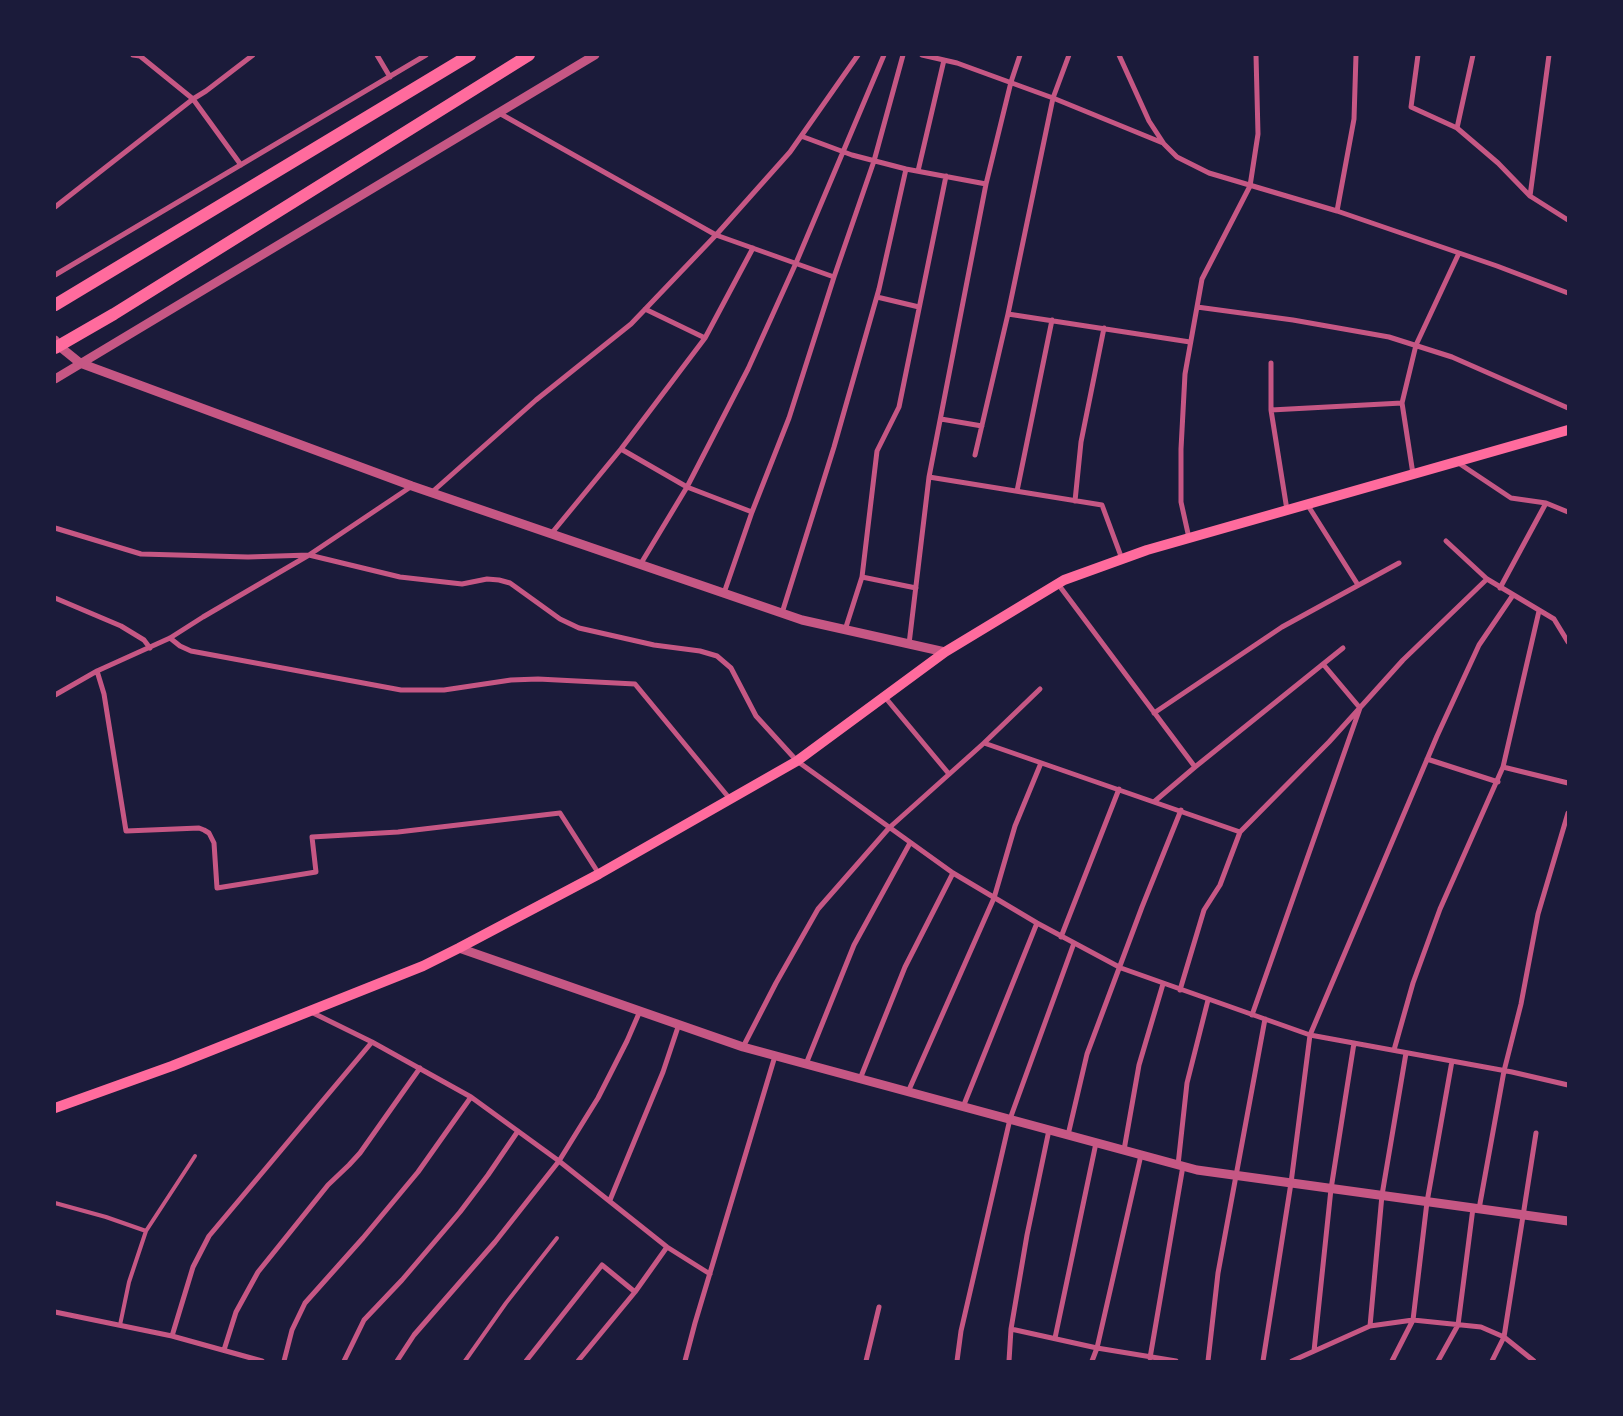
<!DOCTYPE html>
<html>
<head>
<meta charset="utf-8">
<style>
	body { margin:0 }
	#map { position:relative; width:1623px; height:1416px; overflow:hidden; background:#1b1b3a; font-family:Arial,sans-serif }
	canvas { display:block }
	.frame { position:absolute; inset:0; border:56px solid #1b1b3a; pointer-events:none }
</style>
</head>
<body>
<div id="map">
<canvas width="1623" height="1416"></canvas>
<div class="frame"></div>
</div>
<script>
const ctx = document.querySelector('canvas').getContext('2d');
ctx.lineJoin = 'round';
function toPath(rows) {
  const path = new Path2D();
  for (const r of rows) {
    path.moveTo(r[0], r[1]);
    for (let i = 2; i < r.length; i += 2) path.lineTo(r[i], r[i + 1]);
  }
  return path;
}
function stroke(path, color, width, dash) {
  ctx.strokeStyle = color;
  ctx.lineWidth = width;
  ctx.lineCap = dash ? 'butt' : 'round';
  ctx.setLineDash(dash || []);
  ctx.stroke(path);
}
const service = toPath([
	[55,1203,106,1217,146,1231],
	[120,1325,129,1282,146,1231,195,1156],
	[465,1361,506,1303,557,1238]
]);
const minor = toPath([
	[133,55,140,56,193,99,241,165],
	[377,55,390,77],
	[922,55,957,63,1053,98,1163,143],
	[1119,55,1149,121,1164,144,1177,157,1209,173,1337,211,1497,266,1568,293],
	[1418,55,1411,107,1457,128,1498,163,1530,196,1549,55],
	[499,113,716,235,834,277],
	[1457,128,1473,55],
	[801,136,852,155,906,169,986,184],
	[918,171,944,60],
	[1530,196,1568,220],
	[55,207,193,99,206,91,253,55],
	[1337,211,1354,119,1356,55],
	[55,275,426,55],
	[877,297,919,307],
	[1197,307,1293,320,1389,337,1452,357,1568,408],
	[645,309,705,338],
	[1008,314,1190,342],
	[1271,410,1271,363],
	[941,419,982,426],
	[621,449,687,487,752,512],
	[975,455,1008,314,1053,98,1069,55],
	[1457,462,1511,498,1546,503,1568,512],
	[1413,474,1402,403,1416,345,1459,253],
	[929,477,1102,505,1122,559],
	[1017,491,1052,320],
	[431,493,536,400,631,324,716,235,790,152,858,55],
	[1075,501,1081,442,1104,328],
	[1307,504,1358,585],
	[1287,510,1271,410,1402,403],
	[55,528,141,554,248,557,309,555,400,577,462,584,487,579,499,580,510,583,560,619,579,628,654,645,700,651,717,656,731,668,756,716,797,761,953,873,1037,923,1121,968,1310,1035,1512,1072,1568,1085],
	[551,534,621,449,705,338,753,248],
	[1189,538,1181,502,1181,449,1185,374,1202,279,1250,186,1258,134,1256,55],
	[1446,541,1487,579,1554,619,1568,642],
	[640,565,687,487,748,369,796,263,884,55],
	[862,577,916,588],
	[1058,584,1195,767,1343,648],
	[1500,588,1546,503],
	[724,593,752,512,789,418,834,277,874,161,903,55],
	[55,598,121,626,144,640,150,648],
	[782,613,834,447,879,289,906,169],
	[845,630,862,577,877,451,899,407,946,176],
	[170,638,180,646,191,651,401,690,444,690,511,680,538,679,635,684,730,799],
	[909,644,929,477,986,184,1011,82,1020,55],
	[97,671,104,694,126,831,199,828,204,830,209,833,214,843,217,888,316,872,312,837,398,832,560,813,599,874],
	[1040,689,984,743,1240,832,1329,742,1403,660,1487,579],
	[55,695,97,671,170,638,203,617,309,555,412,486],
	[884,696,949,774],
	[1154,713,1282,627,1399,563],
	[1427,759,1498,782],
	[1503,767,1568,783],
	[1155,801,1195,767],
	[1061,937,1119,789],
	[1180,990,1204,910,1220,885,1240,832],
	[309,1011,372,1042,471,1097,559,1161,667,1247,710,1274],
	[1252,1015,1360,708,1323,664],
	[743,1047,776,983,818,909,889,828,984,743],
	[1394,1050,1413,983,1440,909,1503,767,1539,611],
	[806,1064,854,945,910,843],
	[860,1079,905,967,953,873],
	[908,1092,994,898,1015,826,1041,763],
	[963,1107,1037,923],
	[1049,1130,1027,1235,1011,1329,1097,1348,1176,1361],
	[1068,1135,1087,1054,1142,907,1181,810],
	[1124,1150,1139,1065,1163,984],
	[1178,1165,1187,1083,1208,1000],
	[610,1200,663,1072,679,1024],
	[1479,1209,1504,1071,1521,1004,1538,914,1568,813],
	[55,1312,172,1336,262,1361],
	[1370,1326,1382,1195,1406,1053],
	[172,1336,193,1267,209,1236,372,1042],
	[1055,1338,1096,1143],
	[224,1350,236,1312,258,1272,328,1185,349,1165,360,1153,420,1068],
	[1314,1351,1331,1189,1354,1043],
	[1150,1358,1183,1166],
	[284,1361,292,1330,305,1303,363,1238,418,1172,471,1097],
	[344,1361,364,1320,402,1280,460,1212,488,1175,518,1131],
	[397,1361,414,1335,495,1242,559,1161,598,1098,627,1041,640,1011],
	[526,1361,602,1265,635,1292],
	[578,1361,635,1292,667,1247],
	[685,1361,695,1323,775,1056],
	[866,1361,879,1307],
	[957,1361,961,1331,1010,1119,1074,943],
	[1009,1361,1011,1329],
	[1092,1361,1097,1348,1141,1155],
	[1208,1361,1218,1273,1265,1019],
	[1263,1361,1291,1183,1310,1035,1437,736,1479,645,1513,595],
	[1292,1361,1370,1326,1413,1320,1481,1327,1504,1337,1492,1361],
	[1392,1361,1413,1320,1427,1202,1452,1061],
	[1438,1361,1458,1325,1473,1208],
	[1534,1361,1504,1337,1536,1133]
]);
const tertiary = toPath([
	[55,340,59,346,80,363,412,486,802,620,945,652],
	[55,379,595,55],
	[459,948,743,1047,1197,1170,1568,1221]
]);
const secondary = toPath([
	[55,1108,172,1066,423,966,459,948,599,874,797,761,945,652,1064,580,1147,550,1568,430]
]);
const trunk = toPath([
	[55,305,470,55],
	[55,348,114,314,529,55]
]);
stroke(service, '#c65784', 4);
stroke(minor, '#c65784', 5);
stroke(tertiary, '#c65784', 9);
stroke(secondary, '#ff6b9d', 10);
stroke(trunk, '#ff6b9d', 12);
</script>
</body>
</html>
